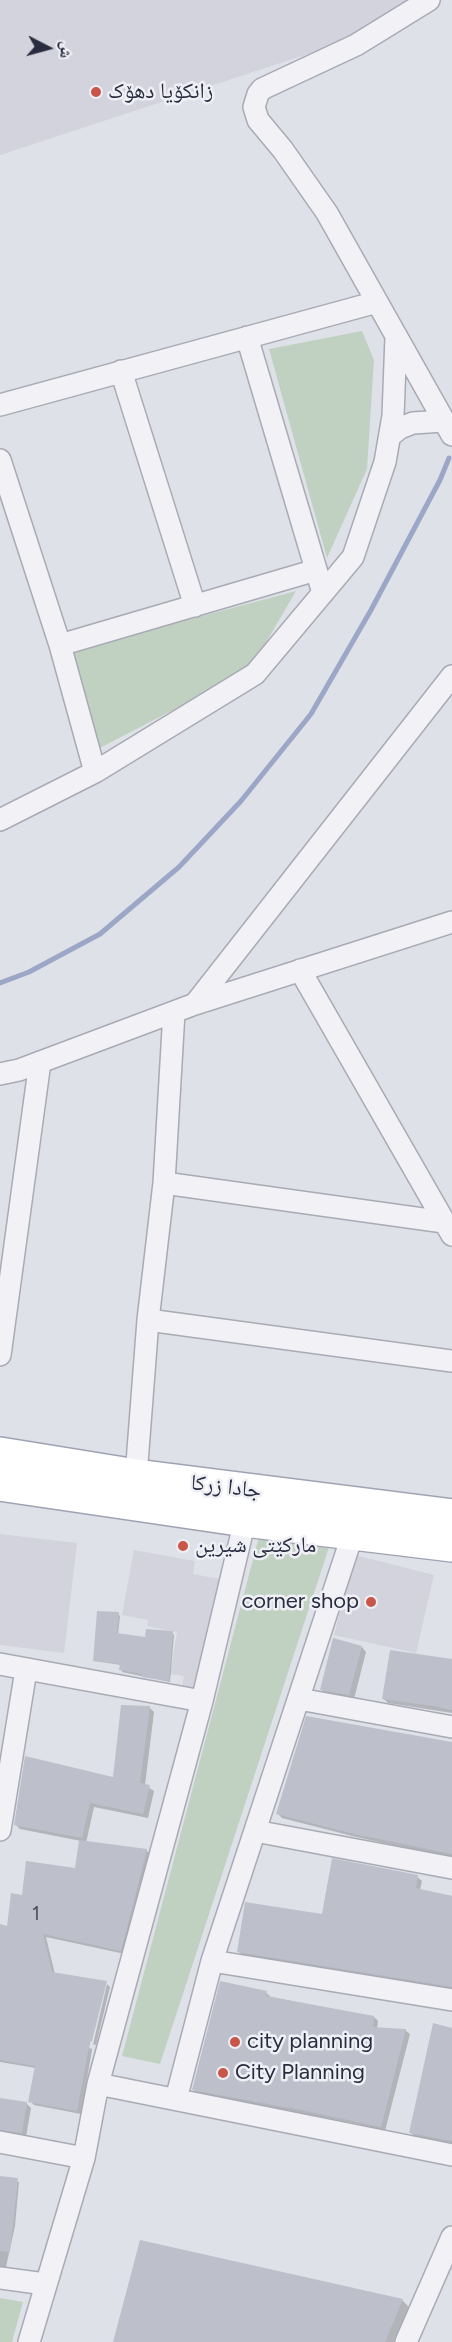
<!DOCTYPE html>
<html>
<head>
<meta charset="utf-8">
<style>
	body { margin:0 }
	#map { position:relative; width:452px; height:2342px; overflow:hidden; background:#dfe1e8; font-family:Figtree,"Noto Naskh Arabic",sans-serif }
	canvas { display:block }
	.north { position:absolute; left:18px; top:18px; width:60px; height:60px; -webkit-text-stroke:4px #eff0f6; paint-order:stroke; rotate:96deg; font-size:16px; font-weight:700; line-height:24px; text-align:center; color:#292b3e }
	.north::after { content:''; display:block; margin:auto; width:21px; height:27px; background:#292b3e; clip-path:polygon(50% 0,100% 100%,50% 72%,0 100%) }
</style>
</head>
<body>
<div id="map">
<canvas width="452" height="2342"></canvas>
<div class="north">ش</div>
</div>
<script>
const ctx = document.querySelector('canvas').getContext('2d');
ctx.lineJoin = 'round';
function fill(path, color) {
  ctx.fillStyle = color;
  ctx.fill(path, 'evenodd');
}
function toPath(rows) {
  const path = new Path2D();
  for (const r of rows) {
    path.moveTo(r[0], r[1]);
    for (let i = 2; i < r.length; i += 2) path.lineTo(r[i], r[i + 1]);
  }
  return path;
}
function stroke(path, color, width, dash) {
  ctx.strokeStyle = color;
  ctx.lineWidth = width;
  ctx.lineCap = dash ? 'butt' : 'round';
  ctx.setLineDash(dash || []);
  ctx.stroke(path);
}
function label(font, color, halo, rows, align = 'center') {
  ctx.font = font + ' Figtree,"Noto Naskh Arabic",sans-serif';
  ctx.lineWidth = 5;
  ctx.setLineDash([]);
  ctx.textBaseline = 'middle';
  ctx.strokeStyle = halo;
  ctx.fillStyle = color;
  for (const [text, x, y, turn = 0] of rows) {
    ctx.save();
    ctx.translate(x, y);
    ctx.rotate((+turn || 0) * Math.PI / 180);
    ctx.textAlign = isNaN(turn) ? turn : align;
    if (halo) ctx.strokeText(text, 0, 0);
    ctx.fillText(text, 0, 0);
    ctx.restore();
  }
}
const built = toPath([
	[0,0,434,0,384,29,0,155],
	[0,1534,77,1543,64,1653,0,1645],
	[134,1550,195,1561,193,1574,220,1579,201,1691,182,1687,184,1676,170,1674,177,1632,147,1626,148,1620,122,1615],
	[355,1555,434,1575,416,1653,334,1635]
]);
const green = toPath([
	[362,331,374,360,367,469,327,558,269,349],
	[296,591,250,670,96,750,71,651],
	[260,1533,331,1541,160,2064,122,2056],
	[0,2298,23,2302,12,2342,0,2342]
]);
const shadow = toPath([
	[118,1614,120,1616,118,1635,147,1639,172,1633,174,1635,170,1682,122,1672,121,1665,94,1661],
	[362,1647,366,1652,354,1699,326,1694,321,1689],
	[452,1660,452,1713,388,1703,384,1699],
	[149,1707,154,1712,145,1785,154,1791,148,1818,94,1807,86,1843,146,1850,150,1854,125,1954,46,1937,55,1974,107,1984,104,1984,89,2048,92,2049,107,1984,110,1987,96,2045,93,2044,81,2114,34,2105,30,2101,36,2068,0,2062,0,1926,8,1928,23,1896,76,1870,81,1841,20,1829,15,1824,114,1779],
	[452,1744,452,1858,356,1837,282,1818,278,1814],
	[417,1877,422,1881,420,1890,452,1896,452,1991,243,1956,239,1952],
	[266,1993,271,1997,374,2017,378,2021,377,2029,405,2030,410,2034,385,2131,358,2124,198,2094,193,2089],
	[452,2028,452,2144,415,2137,411,2133],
	[0,2099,26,2103,31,2108,26,2137,0,2135],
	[0,2177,19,2182,15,2226,6,2267,0,2268],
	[141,2242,403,2301,409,2307,394,2342,114,2342]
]);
const stream = toPath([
	[0,983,29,972,100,934,179,867,241,801,311,714,371,610,440,480,449,458]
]);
const building = toPath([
	[97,1611,119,1612,117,1633,145,1637,146,1629,173,1631,169,1681,142,1677,142,1674,119,1670,120,1664,93,1661],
	[333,1638,362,1646,349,1695,320,1690],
	[390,1650,452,1659,452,1710,434,1706,382,1699],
	[121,1705,150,1706,140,1783,150,1785,143,1814,90,1803,82,1838,14,1825,25,1756,113,1777],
	[306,1716,452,1742,452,1854,350,1833,276,1814],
	[79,1840,147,1849,121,1951,43,1934,52,1972,107,1981,92,2041,90,2041,77,2111,28,2102,35,2066,0,2060,0,1924,7,1926,11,1893,22,1895,26,1861,75,1868],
	[332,1858,418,1875,416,1888,452,1896,452,1987,237,1952,245,1902,322,1914],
	[220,1981,267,1991,266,1996,374,2016,373,2027,406,2029,381,2127,301,2110,192,2090],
	[433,2023,452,2028,452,2141,409,2133],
	[0,2098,27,2102,22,2133,0,2130],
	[0,2176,18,2178,10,2252,0,2251],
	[140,2240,403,2299,385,2342,113,2342]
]);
const minor = toPath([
	[429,0,356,45,262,89,258,94,254,107,258,120,283,150,327,213,452,435],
	[247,337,323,593],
	[121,371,195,606],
	[0,405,377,302],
	[390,436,400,428,413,423,444,421],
	[0,460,60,645,95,772],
	[60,645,316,570],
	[0,820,95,772,255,674,353,557,385,462,393,416,396,337],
	[300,970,452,1235],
	[195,1004,452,676],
	[0,1074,19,1070,195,1004,452,922],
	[164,1183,444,1222],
	[148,1320,452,1361],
	[0,1355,40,1062],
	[136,1476,148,1320,164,1183,174,1012],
	[0,1664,202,1701],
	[299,1699,452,1727],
	[0,1830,26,1670],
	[255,1831,452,1868],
	[212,1961,452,2000],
	[98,2084,452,2155],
	[176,2099,212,1961,353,1533],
	[0,2142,84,2158],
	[0,2278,45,2284],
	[29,2342,84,2158,98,2084,202,1701,245,1520],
	[406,2342,452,2237]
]);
const primary = toPath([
	[0,1454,136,1476,452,1516],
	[0,1484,245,1520,452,1545]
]);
const markers = [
	[96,92,6,"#c85649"],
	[183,1546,6,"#c85649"],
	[371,1602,6,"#c85649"],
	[235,2042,6,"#c85649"],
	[223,2073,6,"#c85649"]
];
const numberNames = [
	["1",36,1914]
];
const poiNames = [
	["زانکۆیا دهۆک",108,92],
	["مارکێتی شیرین",195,1546],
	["corner shop",359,1602,"right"],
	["city planning",247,2042],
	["City Planning",235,2073]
];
const streetNames = [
	["جادا زرکا",226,1487,7]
];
fill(built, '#d2d3dd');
fill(green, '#c1d1c1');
fill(shadow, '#0003');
stroke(stream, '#9ca6c7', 5);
fill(building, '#bdbfcb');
stroke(minor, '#a8aab5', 24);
stroke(primary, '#9fa2b3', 36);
stroke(minor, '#f2f2f6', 21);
stroke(primary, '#fff', 33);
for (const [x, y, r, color] of markers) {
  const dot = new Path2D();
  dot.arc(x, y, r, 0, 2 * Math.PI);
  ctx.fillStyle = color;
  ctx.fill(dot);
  stroke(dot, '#eff0f6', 2);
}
label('20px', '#4e5061', null, numberNames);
label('22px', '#292b3e', '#eff0f6', poiNames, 'left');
label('22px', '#292b3e', '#eff0f6', streetNames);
</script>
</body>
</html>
